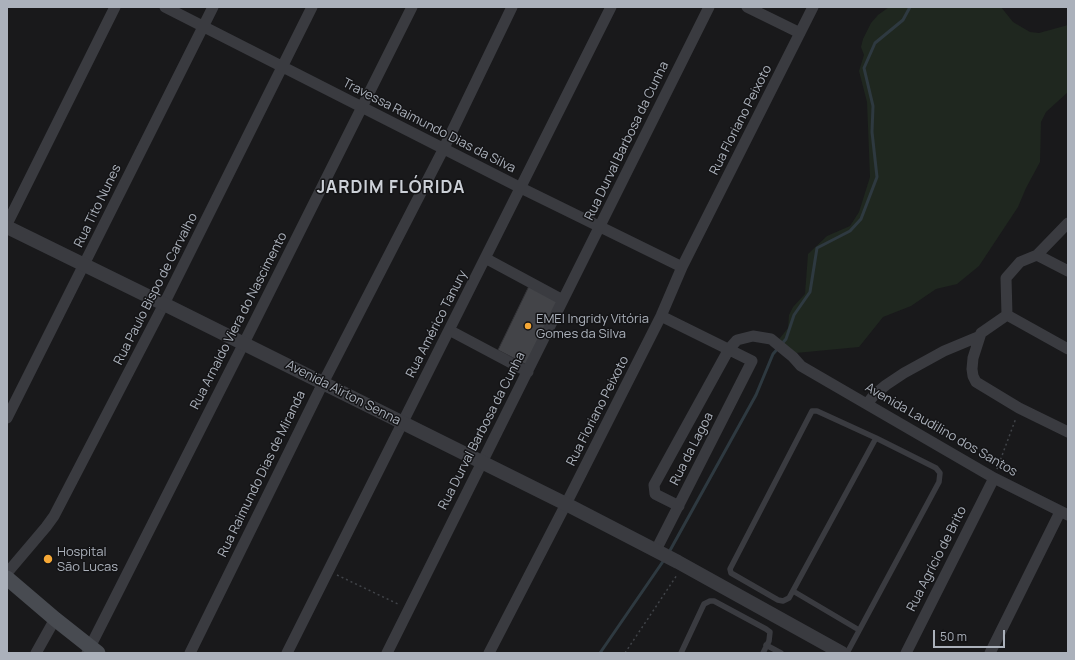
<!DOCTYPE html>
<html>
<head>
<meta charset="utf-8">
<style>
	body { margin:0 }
	#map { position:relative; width:1075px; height:660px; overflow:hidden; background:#19191b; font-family:Manrope,sans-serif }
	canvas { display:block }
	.frame { position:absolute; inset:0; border:8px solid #abb1bb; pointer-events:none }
	.scale { position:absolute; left:933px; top:630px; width:72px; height:18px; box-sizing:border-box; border:2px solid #abb1bb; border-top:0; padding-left:5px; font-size:12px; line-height:14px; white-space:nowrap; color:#abb1bb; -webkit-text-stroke:3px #141416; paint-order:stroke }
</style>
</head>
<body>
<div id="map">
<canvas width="1075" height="660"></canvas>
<div class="frame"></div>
<div class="scale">50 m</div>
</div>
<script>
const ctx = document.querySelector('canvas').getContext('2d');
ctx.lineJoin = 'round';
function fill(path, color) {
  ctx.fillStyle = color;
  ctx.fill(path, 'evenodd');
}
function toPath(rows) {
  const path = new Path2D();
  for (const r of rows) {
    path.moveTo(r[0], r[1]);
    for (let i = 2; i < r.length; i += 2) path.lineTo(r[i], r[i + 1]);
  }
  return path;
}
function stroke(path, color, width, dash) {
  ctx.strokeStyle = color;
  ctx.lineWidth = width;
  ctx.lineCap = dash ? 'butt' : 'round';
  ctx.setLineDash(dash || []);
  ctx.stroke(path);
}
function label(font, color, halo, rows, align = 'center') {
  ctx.font = font + ' Manrope,sans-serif';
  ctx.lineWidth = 3;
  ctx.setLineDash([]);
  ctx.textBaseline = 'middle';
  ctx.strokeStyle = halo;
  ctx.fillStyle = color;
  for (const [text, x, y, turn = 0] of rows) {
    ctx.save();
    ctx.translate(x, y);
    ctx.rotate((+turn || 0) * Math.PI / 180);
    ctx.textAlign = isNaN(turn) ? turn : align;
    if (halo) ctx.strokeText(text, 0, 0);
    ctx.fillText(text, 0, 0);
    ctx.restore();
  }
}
const green = toPath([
	[889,7,1001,7,1013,22,1030,32,1039,33,1068,25,1068,92,1046,112,1041,122,1040,162,1026,188,1018,207,979,266,957,284,936,289,911,306,883,317,859,347,785,354,776,343,788,328,789,315,793,307,805,294,808,254,827,236,850,226,859,212,870,177,867,102,859,71,864,55,861,47,863,39,871,23,878,15]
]);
const stream = toPath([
	[668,554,756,395,773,354,786,339,794,315,810,292,817,248,850,231,861,219,877,177,872,132,873,106,864,68,875,43,903,20,910,7],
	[600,653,664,560]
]);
const building = toPath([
	[529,286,558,301,527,365,498,350,529,286]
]);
const path = toPath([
	[997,469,1016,418],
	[337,575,400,605],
	[625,653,677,575]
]);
const service = toPath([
	[793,591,859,630],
	[766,645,781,653],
	[681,653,704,604,710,601,714,601,766,629,770,632,769,641,763,653],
	[847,653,939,482,940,473,936,468,876,438,817,411,812,411,730,569,731,573,778,600,783,601,789,598,876,438]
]);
const minor = toPath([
	[165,7,521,188,682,267],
	[747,7,800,33],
	[1068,223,1037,255,1020,262,1006,278,1007,315,981,333,973,358,972,369,973,376,976,382,1019,408,1068,432],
	[7,224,115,7],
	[1037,255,1068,271],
	[485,258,563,300],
	[1007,315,1068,349],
	[449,330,528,372],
	[867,404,874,395,886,385,904,373,944,351,980,336],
	[7,418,213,7],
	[679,506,655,494,654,485,729,349,737,340,753,336,771,339,793,357,801,366,994,478,1068,515],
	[656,550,752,361,661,316],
	[7,573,46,527,54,516,164,304,312,7],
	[36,653,55,619],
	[87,653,244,343,412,7],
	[190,653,323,383,444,148,512,7],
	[287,653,611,7],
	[387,653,709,7],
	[489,653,566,504,661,316,682,267,813,7],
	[906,653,994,478],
	[990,653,1060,512]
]);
const tertiary = toPath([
	[7,227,164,304,566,504,678,562,842,653]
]);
const secondary = toPath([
	[7,578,55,619,98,653]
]);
const markers = [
	[528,326,4,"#f6a836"],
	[48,559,5,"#f6a836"]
];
const streetNames = [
	["Rua Floriano Peixoto",741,120,-63],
	["Travessa Raimundo Dias da Silva",429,126,27],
	["Rua Durval Barbosa da Cunha",627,141,-64],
	["Rua Tito Nunes",98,206,-64],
	["Rua Paulo Bispo de Carvalho",156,289,-63],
	["Rua Arnaldo Viera do Nascimento",239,321,-63],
	["Rua Américo Tanury",437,324,-63],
	["Avenida Airton Senna",343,393,27],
	["Rua Floriano Peixoto",598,411,-63],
	["Avenida Laudilino dos Santos",941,430,30],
	["Rua Durval Barbosa da Cunha",482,431,-63],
	["Rua da Lagoa",692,449,-63],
	["Rua Raimundo Dias de Miranda",262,474,-64],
	["Rua Agrício de Brito",937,559,-63]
];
const poiNames = [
	["EMEI lngridy Vitória",536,319],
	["Gomes da Silva",536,334],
	["Hospital",57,552],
	["São Lucas",57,567]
];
const districtNames = [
	["JARDIM FLÓRIDA",391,188]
];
fill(green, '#1f271f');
stroke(stream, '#2e3940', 3);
fill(building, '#434448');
stroke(building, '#333337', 1);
stroke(path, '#404348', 1.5, [2, 3]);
stroke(service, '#3a3b40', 5.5);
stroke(minor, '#3a3b40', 11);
stroke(tertiary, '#3a3b40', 14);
stroke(secondary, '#484b51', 15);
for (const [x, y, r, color] of markers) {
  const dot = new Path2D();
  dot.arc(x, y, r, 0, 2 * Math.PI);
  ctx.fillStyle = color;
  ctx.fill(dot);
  stroke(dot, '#141416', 1.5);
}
label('13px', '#abb1bb', '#141416', streetNames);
label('13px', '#abb1bb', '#141416', poiNames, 'left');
ctx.letterSpacing = '1px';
label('bold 17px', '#ccd0d7', '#141416', districtNames);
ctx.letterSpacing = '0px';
</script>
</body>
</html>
